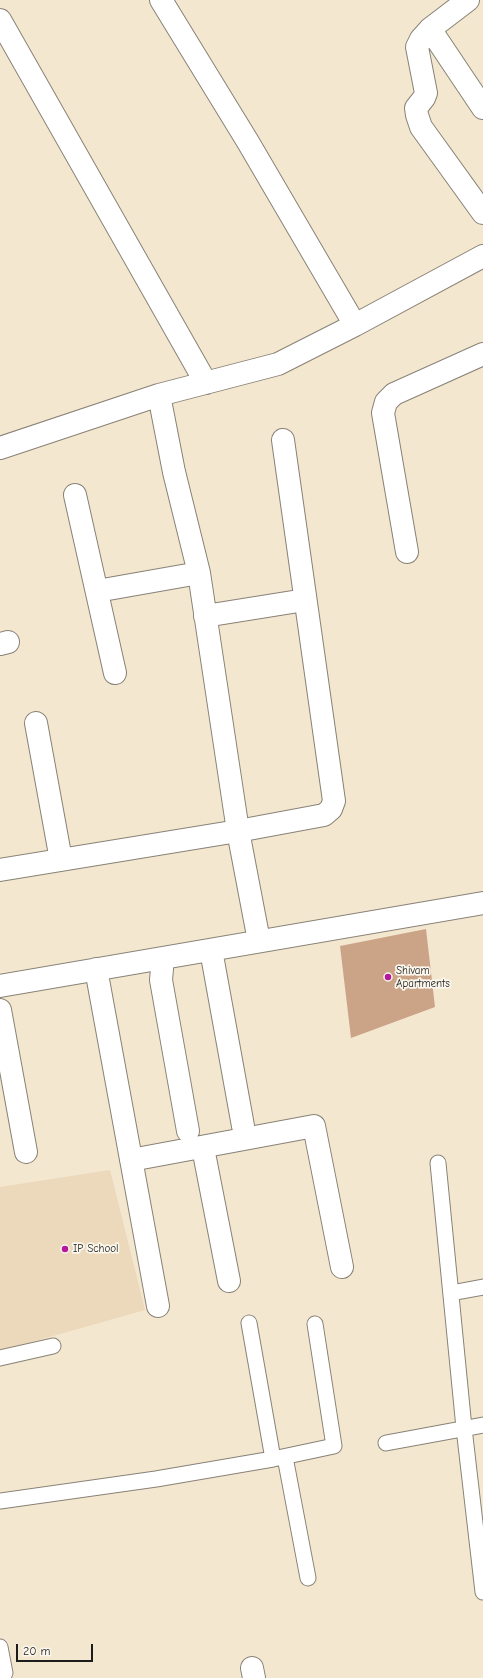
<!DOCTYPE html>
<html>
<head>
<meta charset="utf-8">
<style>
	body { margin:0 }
	#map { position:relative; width:483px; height:1678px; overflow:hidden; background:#f4e7d0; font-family:"Comic Neue",sans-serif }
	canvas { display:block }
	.scale { position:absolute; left:16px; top:1644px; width:77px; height:18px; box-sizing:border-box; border:2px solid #1c1c1c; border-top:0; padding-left:5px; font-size:12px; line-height:14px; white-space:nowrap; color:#1c1c1c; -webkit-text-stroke:3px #fbf7ec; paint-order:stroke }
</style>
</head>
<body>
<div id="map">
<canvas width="483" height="1678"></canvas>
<div class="scale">20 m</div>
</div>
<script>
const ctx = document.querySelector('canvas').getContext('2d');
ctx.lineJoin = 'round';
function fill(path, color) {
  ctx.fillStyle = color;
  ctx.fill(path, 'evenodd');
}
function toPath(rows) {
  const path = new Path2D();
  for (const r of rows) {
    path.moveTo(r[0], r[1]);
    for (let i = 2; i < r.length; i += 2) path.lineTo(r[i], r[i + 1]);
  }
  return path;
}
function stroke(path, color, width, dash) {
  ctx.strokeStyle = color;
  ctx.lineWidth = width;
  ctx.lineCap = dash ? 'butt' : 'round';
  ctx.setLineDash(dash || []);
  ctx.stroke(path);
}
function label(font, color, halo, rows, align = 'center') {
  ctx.font = font + ' "Comic Neue",sans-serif';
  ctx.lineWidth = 3.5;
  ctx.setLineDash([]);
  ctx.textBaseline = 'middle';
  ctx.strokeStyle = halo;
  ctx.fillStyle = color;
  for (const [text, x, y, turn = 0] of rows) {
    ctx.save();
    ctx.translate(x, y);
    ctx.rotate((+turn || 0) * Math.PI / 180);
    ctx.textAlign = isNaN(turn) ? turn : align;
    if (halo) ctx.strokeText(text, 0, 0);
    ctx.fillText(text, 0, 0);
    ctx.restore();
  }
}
const built = toPath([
	[110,1170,145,1310,0,1351,0,1187]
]);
const building = toPath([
	[426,929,435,1007,351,1038,340,946]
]);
const service = toPath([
	[438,1163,464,1428,483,1592],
	[451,1293,483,1287],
	[249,1323,273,1459],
	[0,1358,53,1346],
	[386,1443,483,1425],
	[285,1457,308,1578],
	[0,1501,156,1479,273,1459,334,1446,315,1324],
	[0,1647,5,1673]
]);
const minor = toPath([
	[161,0,248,142,355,325],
	[468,0,430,29,421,39,417,47,426,93,424,98,416,108,417,115,421,127,483,213],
	[0,20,206,383],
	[430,29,483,108],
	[159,395,174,472,199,573,238,831,259,941],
	[0,448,159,395,278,364,355,325,483,256],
	[75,495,115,673],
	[407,552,383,413,386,402,394,394,483,354],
	[97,591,199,573],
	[205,616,305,600],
	[0,644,8,642],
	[36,723,61,860],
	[0,870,238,831,324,815,331,809,334,801,283,440],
	[211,950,243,1126],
	[163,958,161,980,188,1131],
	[96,969,158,1306],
	[0,986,483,903],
	[0,1010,26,1152],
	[203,1148,229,1281],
	[131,1160,314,1126,342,1267],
	[252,1668,254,1678]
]);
const markers = [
	[388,977,4,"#b5179e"],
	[65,1249,4,"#b5179e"]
];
const poiNames = [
	["Shivam",396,971],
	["Apartments",396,984],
	["IP School",73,1249]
];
fill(built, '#ecd8ba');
fill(building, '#cba387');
stroke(service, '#888276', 17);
stroke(minor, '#888276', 24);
stroke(service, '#fff', 15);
stroke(minor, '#fff', 22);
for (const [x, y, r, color] of markers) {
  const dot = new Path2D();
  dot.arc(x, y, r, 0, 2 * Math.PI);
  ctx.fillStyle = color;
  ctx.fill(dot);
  stroke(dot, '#fbf7ec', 1.5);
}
label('11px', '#1c1c1c', '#fbf7ec', poiNames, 'left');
</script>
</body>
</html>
